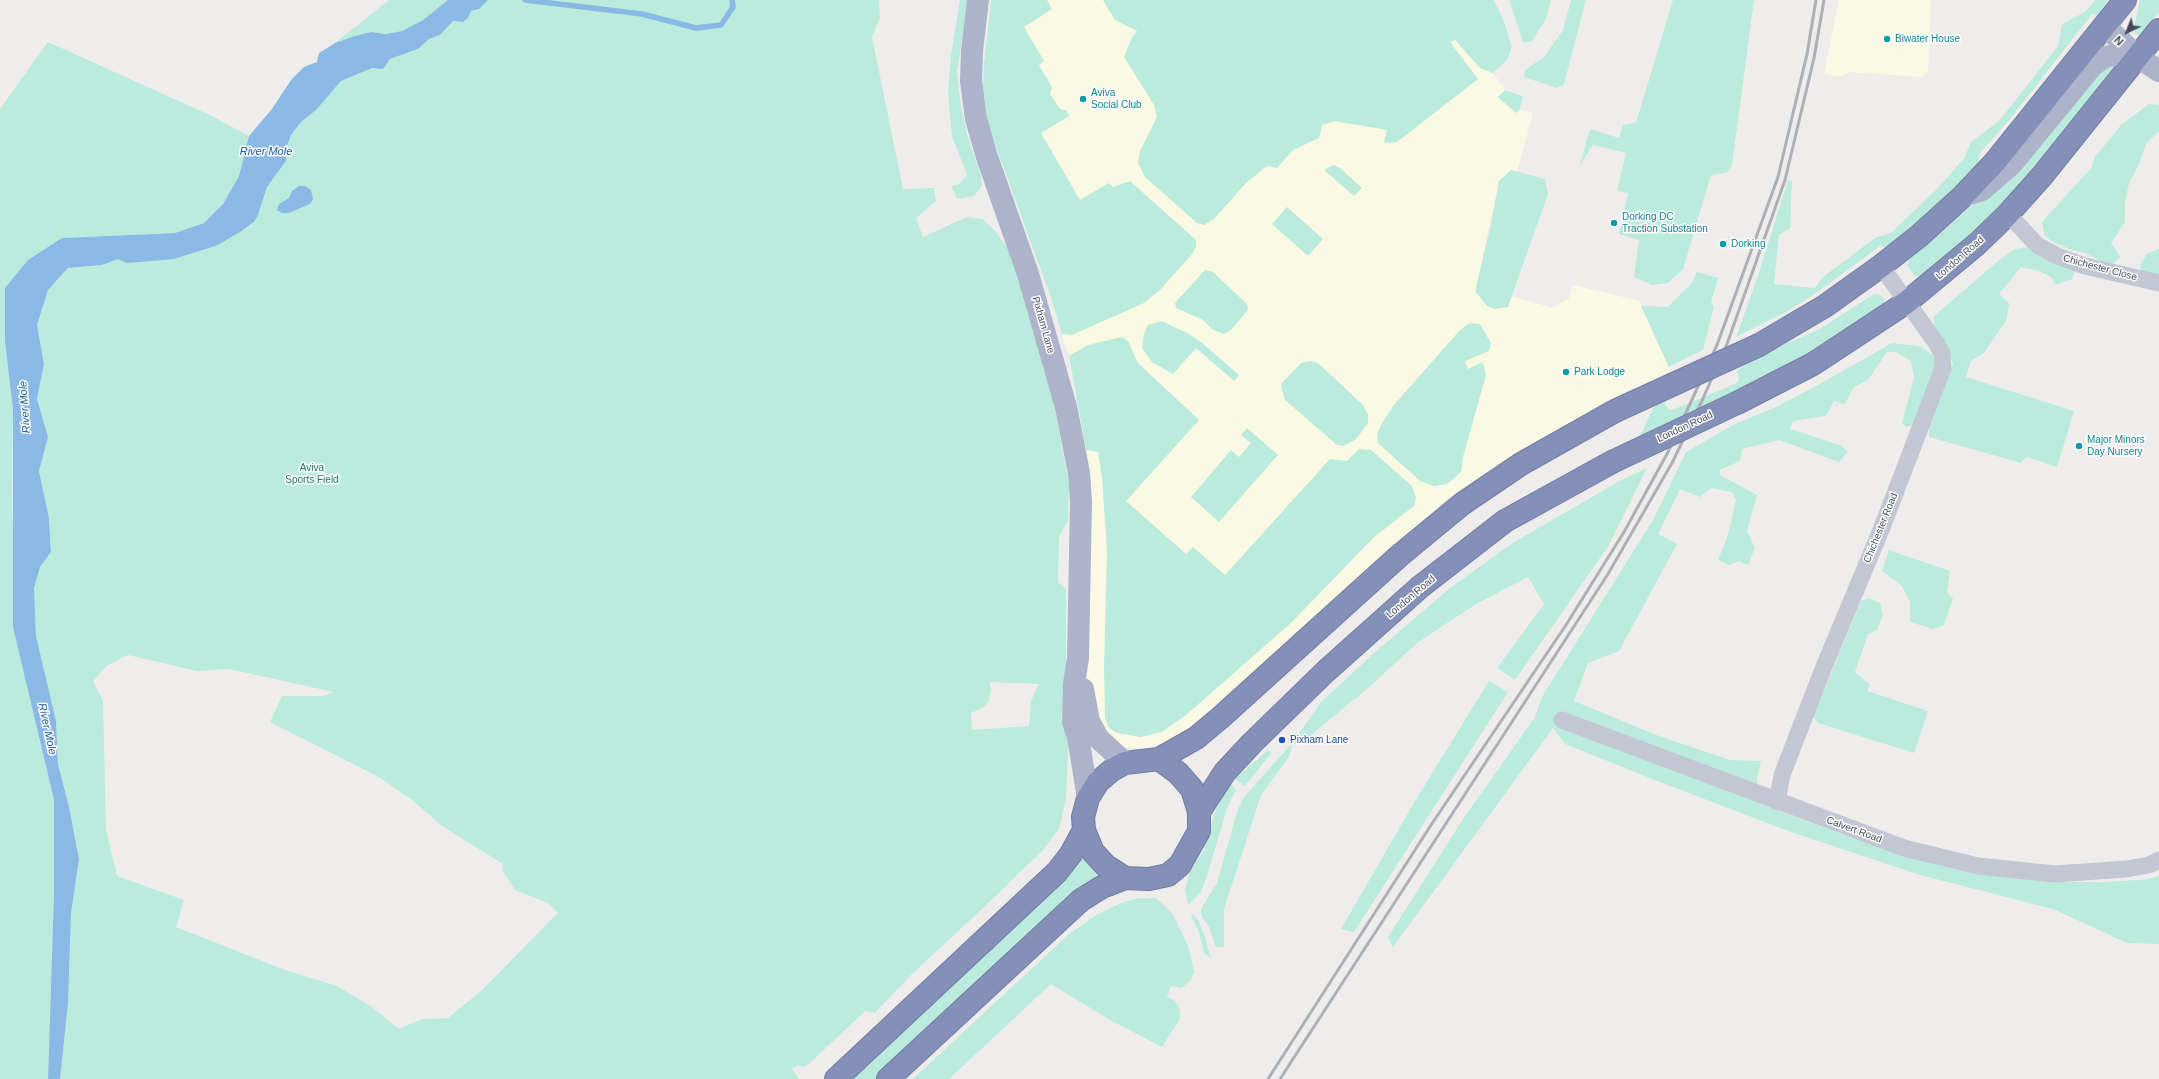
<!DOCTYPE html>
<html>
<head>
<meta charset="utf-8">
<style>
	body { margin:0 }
	#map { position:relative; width:2159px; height:1079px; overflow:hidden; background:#efedec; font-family:Arial,sans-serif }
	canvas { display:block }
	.north { position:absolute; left:2107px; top:12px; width:40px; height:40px; -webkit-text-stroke:3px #fff; paint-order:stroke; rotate:223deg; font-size:11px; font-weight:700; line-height:16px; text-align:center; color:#454a58 }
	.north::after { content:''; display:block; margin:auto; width:14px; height:18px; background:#454a58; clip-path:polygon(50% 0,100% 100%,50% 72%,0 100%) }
</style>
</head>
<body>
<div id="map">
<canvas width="2159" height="1079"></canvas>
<div class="north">N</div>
</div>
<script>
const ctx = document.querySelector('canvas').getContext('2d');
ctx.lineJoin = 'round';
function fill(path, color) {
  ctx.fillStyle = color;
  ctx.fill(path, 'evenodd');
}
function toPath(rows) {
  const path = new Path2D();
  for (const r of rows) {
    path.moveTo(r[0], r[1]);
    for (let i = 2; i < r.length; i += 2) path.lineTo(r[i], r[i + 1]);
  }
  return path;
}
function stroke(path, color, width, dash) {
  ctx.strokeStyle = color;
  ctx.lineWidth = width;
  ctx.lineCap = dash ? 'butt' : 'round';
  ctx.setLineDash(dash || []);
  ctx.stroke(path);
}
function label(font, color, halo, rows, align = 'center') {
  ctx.font = font + ' Arial,sans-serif';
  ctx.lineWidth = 3;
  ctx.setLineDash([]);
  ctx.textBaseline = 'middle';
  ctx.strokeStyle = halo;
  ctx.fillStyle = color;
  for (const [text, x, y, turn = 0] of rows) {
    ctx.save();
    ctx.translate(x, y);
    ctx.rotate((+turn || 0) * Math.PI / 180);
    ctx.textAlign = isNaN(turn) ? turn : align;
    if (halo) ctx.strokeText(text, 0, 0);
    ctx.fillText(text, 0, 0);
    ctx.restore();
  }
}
const commercial = toPath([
	[991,0,1494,0,1504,21,1512,47,1507,60,1493,73,1505,90,1523,96,1520,109,1533,113,1517,172,1511,170,1499,181,1485,245,1508,306,1511,296,1553,308,1569,298,1573,285,1639,301,1670,371,1616,396,1517,452,1445,504,1412,530,1303,632,1185,733,1164,743,1144,748,1121,747,1108,739,1086,688,1085,656,1089,532,1086,450,1069,356,1051,298,999,156,983,88,984,62],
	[1839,0,1931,0,1928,72,1922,77,1849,72,1840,77,1824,74]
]);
const green = toPath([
	[389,0,448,0,423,20,402,31,386,34,371,32,335,43],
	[488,0,879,0,880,18,872,37,903,189,934,188,936,201,916,218,923,237,967,217,983,219,996,232,1007,247,1039,334,1052,392,1069,485,1068,520,1059,537,1058,582,1066,589,1066,710,1061,717,1063,728,1069,734,1066,798,1059,829,1042,851,982,909,910,976,875,1013,865,1011,809,1064,803,1067,798,1065,792,1069,799,1079,60,1079,68,1004,71,913,79,859,69,807,58,764,56,721,36,636,34,588,40,567,51,552,49,518,39,471,48,437,37,399,44,364,37,325,48,290,68,268,102,265,118,259,218,245,240,232,254,222,258,215,267,187,286,161,287,146,291,135,301,122,316,110,341,81,372,68,383,69,390,59,418,49,429,39,440,35,453,21,463,22,471,11,479,9],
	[128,655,197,671,229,669,334,692,323,696,282,696,270,722,379,777,412,800,442,826,503,864,502,870,515,890,548,903,558,913,481,991,448,1018,422,1019,399,1029,372,1007,337,986,285,970,176,927,184,900,117,876,106,829,103,701,93,681,108,665],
	[989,682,1039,684,1031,701,1029,726,972,730,971,713,984,707,989,700,991,689],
	[960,0,968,0,957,72,961,106,967,134,981,176,982,186,974,196,957,199,951,186,959,184,967,175,952,136,948,94,951,55],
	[991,0,1047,0,1052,9,1024,27,1044,61,1039,65,1052,87,1050,94,1060,109,1066,110,1069,116,1041,133,1080,200,1109,183,1113,187,1130,181,1196,240,1196,247,1193,253,1160,290,1144,303,1072,335,1062,334,1051,298,988,125,983,88,984,62],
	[1103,0,1494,0,1504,21,1512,47,1507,60,1493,73,1480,68,1455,40,1450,42,1478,79,1397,142,1384,143,1387,130,1335,121,1322,125,1319,138,1293,150,1277,168,1267,166,1247,182,1214,219,1204,225,1197,223,1145,177,1138,163,1140,151,1157,117,1154,105,1124,57,1132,37,1137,31,1115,20],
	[1509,0,1551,0,1546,19,1531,42,1523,42],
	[1571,0,1586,0,1564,84,1557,88,1524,77,1525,70,1544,57,1563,30],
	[1673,0,1754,0,1732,165,1727,173,1711,175,1683,269,1668,283,1652,285,1634,277,1639,240,1619,234,1628,193,1617,191,1626,153,1593,145,1580,165,1590,129,1619,138,1623,125,1636,123],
	[2095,0,2108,0,2097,16,2092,14,2011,118,1980,153,1978,163,1947,197,1887,248,1880,246,1815,294,1786,312,1736,337,1758,276,1788,180,1792,181,1790,228,1779,235,1774,284,1815,288,1823,277,1875,238,1891,233,1939,187,1964,158,1971,142,1999,121,2058,46,2062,24,2085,12],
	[2140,0,2159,0,2159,12,2140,37,2135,33,2135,23],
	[48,42,212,116,249,136,239,176,223,204,204,223,175,233,62,238,5,342,13,410,12,491,14,567,33,710,54,800,54,892,48,1079,0,1079,0,109],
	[2110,62,2117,66,2007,201,1961,245,1923,276,1915,276,1907,265,1911,258,2009,174],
	[1505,90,1523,96,1520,109,1516,113,1498,97],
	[2149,104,2159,105,2159,131,2146,144,2138,166,2129,183,2125,202,2125,222,2111,243,2120,257,2111,266,2087,254,2069,249,2051,241,2044,234,2042,222,2091,168,2095,157,2121,125],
	[1333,165,1339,167,1362,188,1354,196,1324,170],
	[1511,170,1545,179,1548,194,1508,307,1495,309,1487,306,1475,291,1492,220,1499,181],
	[1287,207,1323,239,1308,256,1272,224],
	[2028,247,2075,271,2072,279,2055,285,2051,277,2039,271,2021,267,1999,294,2009,303,2007,319,1984,353,1971,361,1966,377,2074,411,2057,467,2026,457,2021,463,1929,437,1929,427,1953,364,1948,351,1934,326,1934,316,1998,261,2015,249],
	[2159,249,2159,278,2140,273,2141,262,2148,253],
	[1205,270,1213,272,1247,304,1248,310,1231,330,1224,334,1213,330,1203,320,1176,308,1175,303],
	[1697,272,1718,278,1711,302,1714,307,1703,350,1669,367,1641,306,1668,307,1691,284],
	[1874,294,1879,294,1884,299,1884,304,1881,308,1820,348,1726,397,1640,436,1656,402,1667,399,1665,403,1668,409,1672,410,1728,387,1738,382,1739,375,1736,371,1767,352,1820,329],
	[1162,321,1187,333,1201,342,1239,375,1234,381,1196,348,1173,374,1152,362,1142,348,1144,334,1148,325],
	[1470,323,1480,324,1491,343,1489,351,1465,361,1468,369,1483,362,1486,375,1463,457,1461,472,1447,484,1434,486,1420,481,1378,443,1377,434,1382,423,1394,405,1460,330],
	[1122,337,1128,341,1138,363,1199,420,1126,501,1186,554,1193,547,1225,575,1330,459,1347,461,1359,449,1371,450,1412,486,1416,497,1414,506,1374,537,1292,622,1186,715,1162,732,1140,737,1117,733,1109,728,1105,718,1104,667,1107,551,1102,478,1098,452,1086,450,1069,356,1088,345],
	[1892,343,1920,346,1933,355,1936,374,1917,424,1906,427,1902,423,1914,378,1911,361,1896,352,1887,352,1868,380,1854,387,1845,404,1834,401,1826,416,1793,421,1790,429,1840,445,1848,452,1839,462,1779,440,1742,449,1740,461,1720,470,1720,475,1757,495,1747,531,1755,548,1748,565,1739,561,1729,565,1718,560,1727,538,1736,500,1732,492,1711,488,1700,497,1680,489,1658,534,1677,544,1619,651,1588,663,1574,701,1659,736,1730,760,1761,761,1757,778,1758,801,1774,809,1847,836,2053,882,2108,882,2148,879,2159,876,2159,944,2127,943,2053,909,1920,875,1791,832,1657,781,1565,744,1553,728,1393,947,1388,937,1463,819,1535,717,1542,697,1653,520,1686,452,1735,424,1776,407,1818,385],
	[1311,361,1318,363,1362,404,1368,414,1368,423,1356,439,1344,446,1337,445,1285,400,1282,390,1281,384,1301,363],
	[1247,428,1278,455,1219,522,1191,497,1231,450,1239,457,1251,443,1241,435],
	[1647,468,1609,545,1515,680,1497,668,1544,604,1528,577,1476,604,1417,643,1367,689,1299,745,1293,742,1289,757,1261,795,1224,909,1224,947,1216,947,1209,927,1201,915,1201,909,1217,883,1238,809,1245,796,1293,742,1321,702,1373,654,1450,588,1514,542,1625,478],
	[1889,550,1950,571,1947,592,1953,599,1944,625,1933,629,1910,622,1910,602,1902,586,1882,571],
	[1869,598,1880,603,1883,615,1877,630,1868,634,1855,672,1870,685,1867,691,1928,711,1914,753,1818,723,1813,717,1861,601],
	[1489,681,1508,692,1354,932,1341,929,1415,801],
	[1268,750,1271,753,1245,786,1235,779],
	[1230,783,1236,790,1227,808,1207,876,1201,892,1188,905,1185,890,1190,872,1204,850,1215,812],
	[1081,859,1084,859,1097,873,1095,877,1071,897,875,1079,849,1079],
	[1138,898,1155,898,1163,904,1174,916,1189,948,1194,972,1190,981,1181,988,1171,986,1167,997,1174,1000,1180,1008,1180,1019,1162,1047,1110,1020,1051,984,949,1079,913,1079,1069,934,1098,914,1121,903],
	[1193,914,1199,921,1205,937,1211,959,1204,953,1199,932,1191,916]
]);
const water = toPath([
	[448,0,488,0,479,9,471,11,468,18,463,22,453,21,440,35,429,39,418,49,390,59,383,69,372,68,341,81,316,110,301,122,291,135,287,146,286,161,267,187,258,215,254,222,240,232,218,245,174,259,127,263,118,259,102,265,68,268,48,290,37,325,44,364,37,399,48,437,39,471,49,518,51,552,40,567,34,588,36,636,56,721,58,764,69,807,79,859,71,913,68,1004,60,1079,48,1079,54,892,54,800,13,627,13,410,5,342,5,288,28,260,62,238,175,233,204,223,223,204,239,176,249,136,272,109,291,80,304,67,317,62,319,53,335,43,355,36,371,32,386,34,402,31,423,20],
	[299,186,305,186,311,190,313,199,310,204,289,213,282,213,277,210,279,204,289,198,292,191]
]);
const stream = toPath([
	[525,0,642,14,696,28,721,25,733,7,732,0]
]);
const minor = toPath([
	[2008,214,2037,245,2057,256,2085,266,2159,283],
	[1562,720,1904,848,1978,866,2055,874,2126,869,2149,865,2159,860],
	[1777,802,1782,775,1823,669,1881,530,1943,368,1942,354,1937,344,1881,266]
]);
const major = toPath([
	[978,0,972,51,971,81,976,119,987,157,1028,274,1066,407,1079,473,1081,501,1078,658,1074,684,1073,722,1078,737,1088,798],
	[2105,26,2138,57,2159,71],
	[1966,195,1982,190,2011,165,2093,65,2105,57,2122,54,2138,57],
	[1083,689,1089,721,1098,738,1125,763]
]);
const highway = toPath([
	[1759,345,1825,306,1881,266,1919,236,1962,197,1995,162,2125,0],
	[1739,402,1813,364,1907,302,1977,244,2008,214,2042,176,2159,30],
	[1159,759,1196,738,1220,718,1399,556,1462,504,1521,464,1615,411],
	[1159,759,1178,773,1192,789,1199,812,1199,831,1180,865,1168,875,1149,879,1125,878,1106,866,1093,852,1084,830,1083,817,1088,798,1098,782,1112,770,1125,763,1159,759],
	[1199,812,1225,772,1252,743,1325,672,1420,587,1505,521,1612,462],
	[836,1079,1057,872,1071,854,1084,830],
	[888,1079,1081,900,1102,887,1125,878]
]);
const rail = toPath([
	[1268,1079,1433,822,1566,625,1624,532,1667,454,1717,345,1778,177,1807,54,1816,0],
	[1280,1079,1608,574,1672,463,1701,403,1727,344,1785,180,1814,58,1824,0]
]);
const highwayBridge = toPath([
	[1615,411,1759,345],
	[1612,462,1739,402]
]);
const markers = [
	[1887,39,4,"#0f9aa8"],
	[1083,99,4,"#0f9aa8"],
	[1614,223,4,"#0f9aa8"],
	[1723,244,4,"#0f9aa8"],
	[1566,372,4,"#0f9aa8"],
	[2079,446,4,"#0f9aa8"],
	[1282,740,4,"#1a4fb4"]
];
const cultureNames = [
	["Biwater House",1895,39],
	["Aviva",1091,93],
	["Social Club",1091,105],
	["Dorking DC",1622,217],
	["Traction Substation",1622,229],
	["Dorking",1731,244],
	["Park Lodge",1574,372],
	["Major Minors",2087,440],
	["Day Nursery",2087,452]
];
const streetNames = [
	["London Road",1960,258,-41],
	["Chichester Close",2100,268,15],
	["Pixham Lane",1043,325,74],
	["London Road",1685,427,-25],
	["Chichester Road",1881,528,-68],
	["London Road",1411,597,-40],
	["Calvert Road",1854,830,20]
];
const parkNames = [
	["Aviva",312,468],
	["Sports Field",312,480]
];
const transitNames = [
	["Pixham Lane",1290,740]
];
const waterNames = [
	["River Mole",266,152],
	["River Mole",25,407,-94],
	["River Mole",47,729,78]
];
fill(commercial, '#fafae4');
fill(green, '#bbebdc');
fill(water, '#8ab9e6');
stroke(stream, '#8ab9e6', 5.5);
stroke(highway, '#717ba4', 24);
stroke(minor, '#c3c7d3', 17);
stroke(major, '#acb3ca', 22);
stroke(highway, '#8590b9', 22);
stroke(rail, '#aeafb6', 3);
stroke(highwayBridge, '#717ba4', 24, []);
stroke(highwayBridge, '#8590b9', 22);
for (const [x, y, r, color] of markers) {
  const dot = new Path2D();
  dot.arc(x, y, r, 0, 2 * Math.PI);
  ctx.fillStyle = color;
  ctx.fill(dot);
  stroke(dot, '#fff', 1.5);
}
label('10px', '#0d838f', '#fff', cultureNames, 'left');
label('10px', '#454a58', '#fff', streetNames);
label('10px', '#1b7461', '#fff', parkNames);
label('10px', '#164399', '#fff', transitNames, 'left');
label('italic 11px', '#13599d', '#fff', waterNames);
</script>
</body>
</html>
